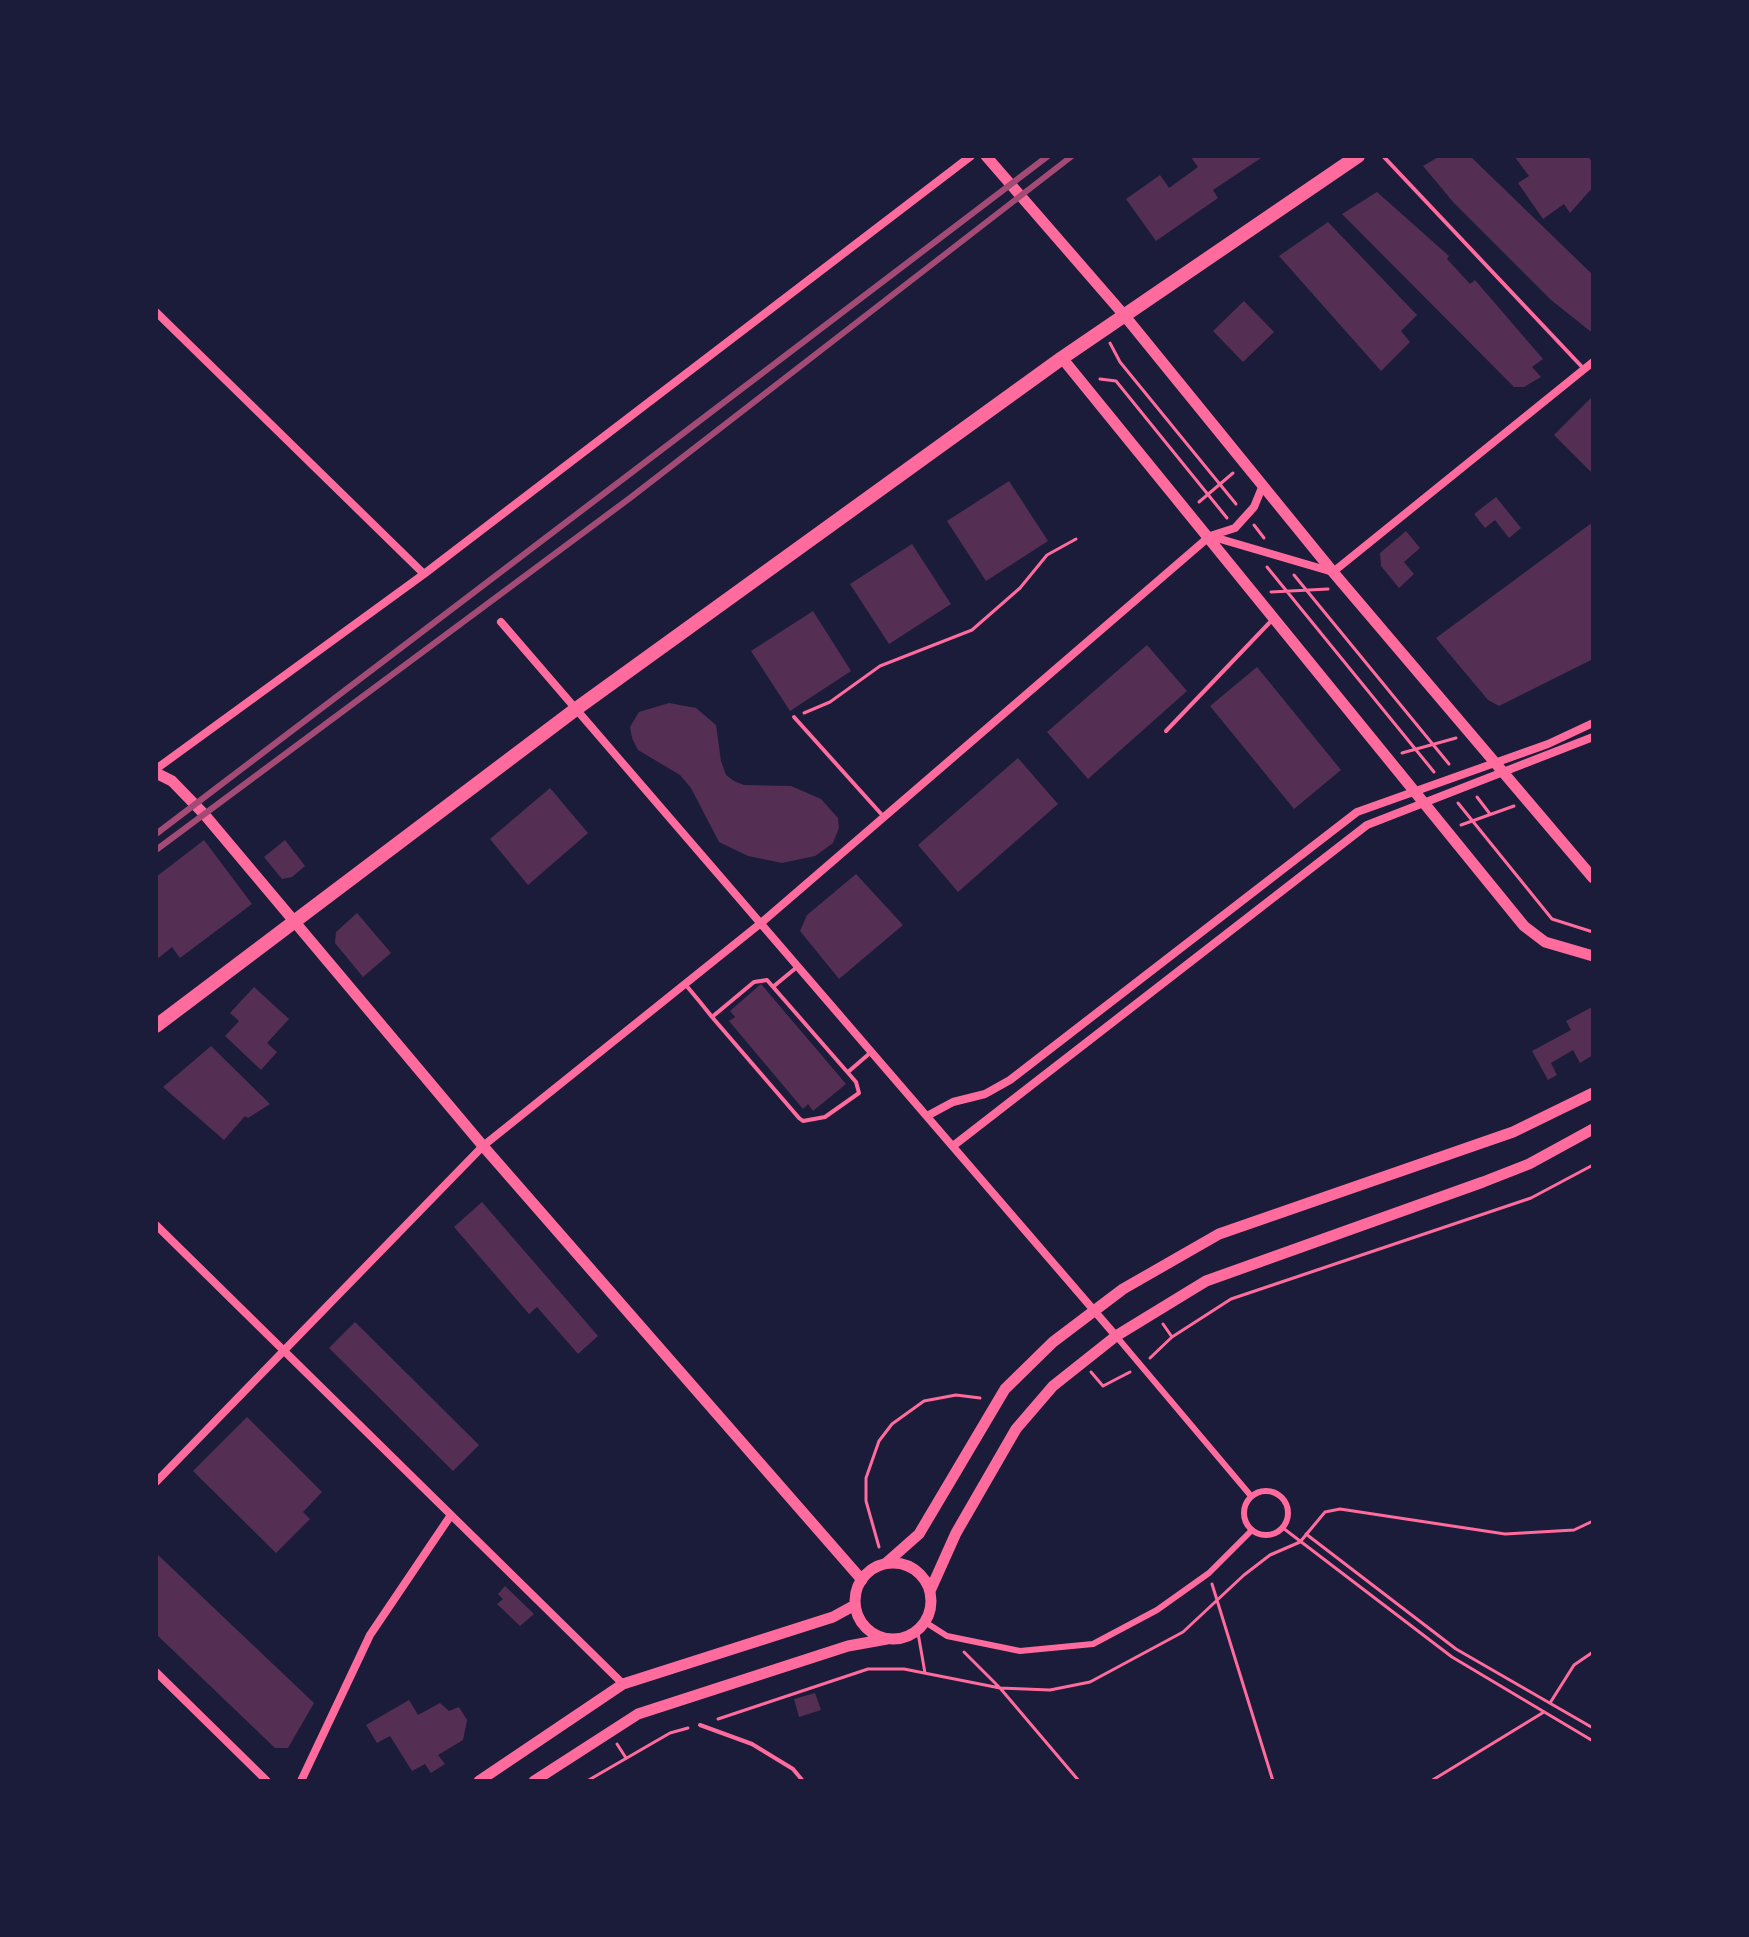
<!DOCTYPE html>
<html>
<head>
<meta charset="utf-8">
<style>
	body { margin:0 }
	#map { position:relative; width:1749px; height:1937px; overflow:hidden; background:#1b1b3a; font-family:"Public Sans",sans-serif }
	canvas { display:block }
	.frame { position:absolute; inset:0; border:158px solid #1b1b3a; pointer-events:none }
</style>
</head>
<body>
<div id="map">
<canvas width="1749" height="1937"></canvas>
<div class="frame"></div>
</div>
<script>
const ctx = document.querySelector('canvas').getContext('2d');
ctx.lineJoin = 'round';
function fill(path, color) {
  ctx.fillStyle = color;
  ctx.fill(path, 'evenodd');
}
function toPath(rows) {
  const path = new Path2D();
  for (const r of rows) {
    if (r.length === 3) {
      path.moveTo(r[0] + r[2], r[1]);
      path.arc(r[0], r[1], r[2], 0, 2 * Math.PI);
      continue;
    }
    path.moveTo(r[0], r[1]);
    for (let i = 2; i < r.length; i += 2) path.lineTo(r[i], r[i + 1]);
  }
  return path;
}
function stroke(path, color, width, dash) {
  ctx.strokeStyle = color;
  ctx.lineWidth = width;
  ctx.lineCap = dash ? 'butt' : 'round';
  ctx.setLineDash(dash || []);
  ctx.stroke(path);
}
const building = toPath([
	[1190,156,1264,156,1213,190,1218,198,1156,241,1126,199,1160,175,1169,188,1198,167],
	[1440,156,1470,156,1593,275,1593,330,1590,331,1551,300,1454,203,1423,166],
	[1514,156,1588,156,1593,164,1593,187,1570,213,1564,204,1543,219,1518,183,1529,176],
	[1377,192,1449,256,1447,259,1470,284,1475,280,1543,359,1532,367,1541,377,1524,387,1514,387,1342,214],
	[1328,222,1417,315,1401,331,1410,342,1381,371,1279,256],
	[1244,301,1274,332,1243,362,1213,331],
	[1593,396,1593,474,1554,435],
	[1009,481,1048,541,986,581,947,521],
	[1496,497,1521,528,1509,538,1495,520,1485,528,1474,514],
	[1593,522,1593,659,1499,706,1488,700,1436,638],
	[1406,531,1420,548,1404,562,1414,574,1399,588,1381,566,1380,553],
	[912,544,951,604,889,644,850,584],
	[813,611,851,671,790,711,751,651],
	[1147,645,1187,691,1088,779,1047,732],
	[1257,667,1341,770,1294,809,1210,706],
	[669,703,696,708,716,725,721,761,726,775,734,781,744,785,791,786,821,799,838,818,839,828,833,843,815,856,782,863,748,856,719,842,691,788,680,775,638,750,632,738,630,727,639,712],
	[1018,758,1058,804,958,892,918,845],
	[550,788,588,833,528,885,490,839],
	[204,840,252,904,180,958,172,947,156,960,156,877],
	[285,840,305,866,292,877,282,879,264,857],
	[856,874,903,925,839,979,800,931,807,915],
	[357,913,391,953,363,977,335,943,336,932],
	[761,984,846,1084,813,1111,808,1104,803,1109,729,1021,735,1017,730,1011],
	[254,987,289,1019,267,1043,277,1052,261,1070,225,1036,239,1021,230,1013],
	[1592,1007,1593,1055,1580,1063,1573,1050,1551,1063,1557,1075,1548,1080,1532,1051,1571,1030,1566,1021],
	[211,1046,270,1104,248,1118,245,1116,224,1140,163,1087],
	[482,1202,598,1336,578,1354,537,1307,529,1314,454,1227],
	[355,1322,479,1445,453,1471,329,1348],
	[247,1417,322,1492,303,1512,310,1519,276,1553,193,1471],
	[156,1553,314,1703,288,1748,275,1748,156,1634],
	[505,1586,534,1614,520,1626,497,1604,503,1599,498,1594],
	[815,1693,821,1710,799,1717,794,1699],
	[409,1700,418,1715,440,1703,449,1711,459,1707,467,1720,463,1740,438,1755,445,1764,431,1773,425,1764,412,1771,390,1736,377,1743,366,1725]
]);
const path = toPath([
	[1110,343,1120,362,1236,504],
	[1100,379,1116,381,1227,518],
	[1199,502,1233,473],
	[1254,525,1264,538],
	[1267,567,1434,772],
	[1294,575,1449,764],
	[1271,592,1328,589],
	[804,713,830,702,880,666,972,630,1020,588,1047,555,1076,539],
	[1402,753,1456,738],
	[1477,797,1490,814],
	[1458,803,1552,919,1593,932],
	[1461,825,1514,806],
	[1163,1324,1172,1337],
	[1150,1358,1172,1337,1231,1299,1531,1198,1593,1165],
	[1091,1372,1103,1386,1130,1372],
	[1283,1528,1452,1657,1593,1741],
	[1306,1534,1456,1649,1593,1728],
	[879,1547,866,1501,866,1478,879,1441,892,1424,924,1401,956,1395,980,1398],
	[1212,1584,1273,1781],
	[918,1633,925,1673],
	[964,1652,1000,1688,1079,1781],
	[1550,1703,1574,1665,1593,1652],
	[718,1719,868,1669,904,1669,1000,1688,1050,1690,1090,1682,1183,1632,1244,1575,1270,1555,1300,1542,1325,1512,1340,1509,1505,1534,1574,1530,1593,1521],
	[617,1744,626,1758],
	[587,1781,670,1733,688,1728],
	[1431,1781,1544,1712]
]);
const service = toPath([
	[1383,156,1584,369],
	[794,717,883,816],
	[1166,731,1273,619],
	[685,984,700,1002,712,1017,799,1118,803,1121,825,1117,859,1093,856,1082,767,980,754,982,712,1017],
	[774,986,797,967],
	[848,1072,870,1053],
	[700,1725,752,1744,793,1769,803,1781]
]);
const pedestrian = toPath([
	[1116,1336,1251,1496],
	[1266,1513,22],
	[925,1622,947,1636,1020,1651,1093,1644,1157,1610,1209,1573,1252,1530]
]);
const minor = toPath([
	[156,312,424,574],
	[1210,536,1333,572,1593,362],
	[501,622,1116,1336],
	[156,769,424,574,971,156],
	[927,1116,953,1102,985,1094,1010,1080,1357,812,1548,744,1593,723],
	[953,1146,1367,825,1593,737],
	[156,1225,623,1684],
	[156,1482,483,1146,761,923,1210,536,1235,528,1254,507,1263,485],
	[156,1672,267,1781],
	[301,1781,370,1635,451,1515]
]);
const tertiary = toPath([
	[986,156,1124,315,1333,572,1593,878],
	[1062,358,1524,926,1545,942,1593,956],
	[156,773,172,781,204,814,483,1146,862,1580],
	[893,1601,38],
	[885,1564,919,1534,1005,1389,1053,1342,1123,1289,1219,1234,1513,1132,1593,1093],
	[930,1591,956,1533,1016,1429,1053,1386,1116,1336,1206,1281,1483,1182,1529,1164,1593,1129],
	[479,1781,623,1684,833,1617,855,1605],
	[534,1781,638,1714,848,1646,887,1639]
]);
const primary = toPath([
	[156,1026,576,709,1062,358,1358,156]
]);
const rail = toPath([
	[156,834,1048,156],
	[156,850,630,498,1072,156]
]);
fill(building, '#542f53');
stroke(path, '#ff6b9d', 3);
stroke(service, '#ff6b9d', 4);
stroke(pedestrian, '#ff6b9d', 6);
stroke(minor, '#ff6b9d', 8);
stroke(tertiary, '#ff6b9d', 11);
stroke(primary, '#ff6b9d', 14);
stroke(rail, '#a44b75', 6);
</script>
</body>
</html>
